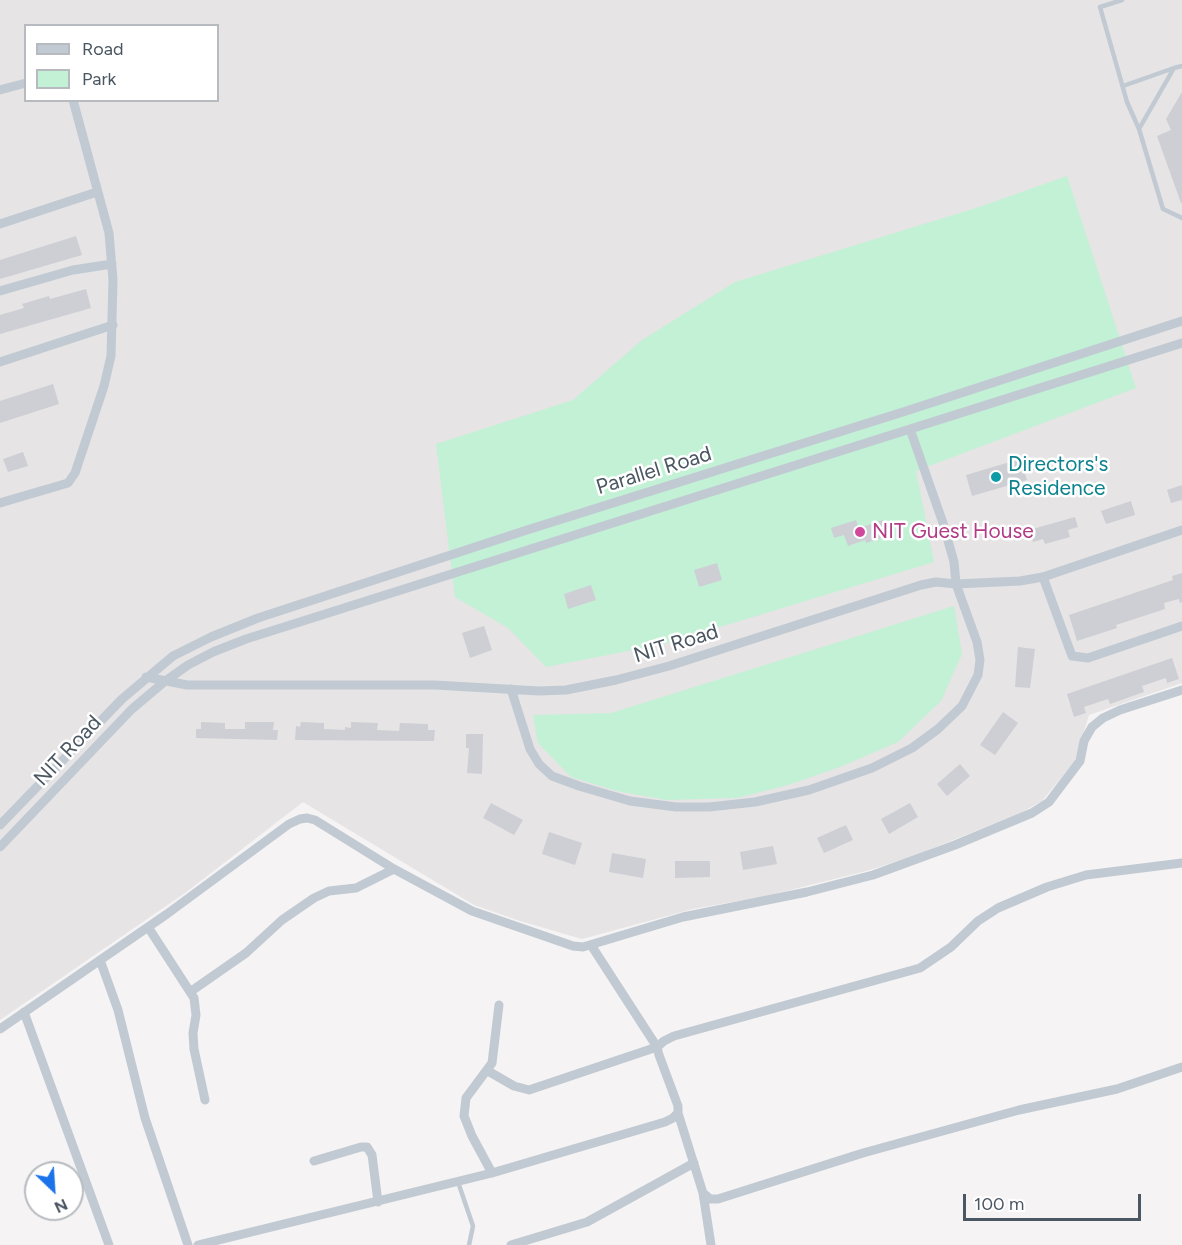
<!DOCTYPE html>
<html>
<head>
<meta charset="utf-8">
<style>
	body { margin:0 }
	#map { position:relative; width:1182px; height:1245px; overflow:hidden; background:#f5f3f3; font-family:Figtree,sans-serif }
	canvas { display:block }
	.legend { position:absolute; left:24px; top:24px; width:195px; height:78px; box-sizing:border-box; background:#fff; border:2px solid #b7bbc0; margin:0; padding:8px 10px; list-style:none; font-size:18px; color:#4a5661 }
	.legend li { display:flex; align-items:center; gap:12px; height:30px }
	.legend b { width:30px; border:2px solid #b7bbc0 }
	.north { position:absolute; left:24px; top:1161px; width:60px; height:60px; box-sizing:border-box; background:#fff; border:2px solid #b7bbc0; border-radius:50%; rotate:155deg; font-size:16px; font-weight:700; line-height:24px; text-align:center; color:#4a5661 }
	.north::after { content:''; display:block; margin:auto; width:21px; height:27px; background:#1a73e8; clip-path:polygon(50% 0,100% 100%,50% 72%,0 100%) }
	.scale { position:absolute; left:963px; top:1194px; width:178px; height:27px; box-sizing:border-box; border:3px solid #4a5661; border-top:0; padding-left:8px; font-size:18px; line-height:21px; white-space:nowrap; color:#4a5661; -webkit-text-stroke:4px #fff; paint-order:stroke }
</style>
</head>
<body>
<div id="map">
<canvas width="1182" height="1245"></canvas>
<ul class="legend">
<li><b style="height:8px;background:#c1cad2"></b>Road</li>
<li><b style="height:16px;background:#c3f1d5"></b>Park</li>
</ul>
<div class="north">N</div>
<div class="scale">100 m</div>
</div>
<script>
const ctx = document.querySelector('canvas').getContext('2d');
ctx.lineJoin = 'round';
function fill(path, color) {
  ctx.fillStyle = color;
  ctx.fill(path, 'evenodd');
}
function toPath(rows) {
  const path = new Path2D();
  for (const r of rows) {
    path.moveTo(r[0], r[1]);
    for (let i = 2; i < r.length; i += 2) path.lineTo(r[i], r[i + 1]);
  }
  return path;
}
function stroke(path, color, width, dash) {
  ctx.strokeStyle = color;
  ctx.lineWidth = width;
  ctx.lineCap = dash ? 'butt' : 'round';
  ctx.setLineDash(dash || []);
  ctx.stroke(path);
}
function label(font, color, halo, rows, align = 'center') {
  ctx.font = font + ' Figtree,sans-serif';
  ctx.lineWidth = 5;
  ctx.setLineDash([]);
  ctx.textBaseline = 'middle';
  ctx.strokeStyle = halo;
  ctx.fillStyle = color;
  for (const [text, x, y, turn = 0] of rows) {
    ctx.save();
    ctx.translate(x, y);
    ctx.rotate((+turn || 0) * Math.PI / 180);
    ctx.textAlign = isNaN(turn) ? turn : align;
    if (halo) ctx.strokeText(text, 0, 0);
    ctx.fillText(text, 0, 0);
    ctx.restore();
  }
}
const education = toPath([
	[0,0,1182,0,1182,683,1089,715,1075,761,1042,801,1019,814,905,859,866,871,762,897,693,909,582,939,520,921,474,905,303,802,185,893,0,1020],
	[26,26,218,26,218,100,26,100]
]);
const green = toPath([
	[1067,176,1136,388,916,471,934,562,664,644,546,667,508,628,455,597,436,444,573,400,642,340,735,282,976,208],
	[954,606,962,654,941,701,898,742,840,767,788,785,737,798,666,800,617,791,571,777,538,743,533,715,611,713]
]);
const building = toPath([
	[1182,92,1182,203,1181,203,1157,136,1171,130,1166,119],
	[76,236,82,255,0,279,0,260],
	[86,289,91,308,0,334,0,315,24,308,22,304,49,296,50,299],
	[53,384,59,404,0,423,0,401],
	[23,452,28,466,8,472,3,459],
	[1020,459,1027,480,972,496,966,475],
	[1182,485,1182,500,1171,503,1167,490],
	[1131,501,1135,515,1106,524,1101,511],
	[1075,517,1078,527,1068,530,1070,537,1045,544,1043,539,1033,542,1029,530],
	[856,520,859,528,883,520,888,536,866,543,865,540,848,546,844,535,834,538,831,528],
	[717,563,722,580,699,587,694,570],
	[1182,573,1182,602,1180,603,1179,599,1164,603,1165,609,1116,625,1117,628,1077,641,1069,615,1173,580,1172,576],
	[591,585,596,600,568,609,564,594],
	[484,626,492,650,470,658,462,633],
	[1018,647,1035,649,1030,688,1015,687],
	[1172,658,1179,679,1167,683,1166,678,1142,686,1144,692,1110,704,1108,699,1084,707,1086,713,1074,717,1067,694],
	[1003,712,1018,723,995,755,980,745],
	[201,722,225,723,225,729,245,729,245,722,274,722,273,730,278,730,277,740,196,738,196,729,201,729],
	[301,722,324,723,324,729,345,730,345,727,351,728,351,722,378,723,377,730,399,731,400,723,428,724,428,730,435,730,434,741,295,740,296,726,300,727],
	[466,734,483,734,482,774,467,773,469,748,466,748],
	[960,764,970,776,947,796,937,784],
	[491,803,523,820,514,835,483,818],
	[910,803,918,817,889,834,881,819],
	[846,825,853,840,824,853,817,838],
	[549,832,582,843,575,865,542,854],
	[773,846,777,864,743,870,740,852],
	[612,853,646,859,643,878,609,872],
	[675,861,710,861,710,877,675,878]
]);
const lane = toPath([
	[1122,0,1100,7,1127,102,1139,129],
	[1182,66,1174,68,1139,129,1163,209,1182,218],
	[1123,86,1174,68],
	[458,1182,473,1226,469,1245]
]);
const street = toPath([
	[0,90,26,83],
	[0,224,97,192],
	[0,291,73,270,112,264],
	[0,362,113,325],
	[0,503,68,483,75,473,104,386,111,356,113,280,109,233,73,100],
	[1043,577,1072,656,1088,658,1182,626],
	[146,677,187,685,435,685,539,691,566,690,616,680,669,666,921,585,936,582,956,584,1020,581,1043,577,1182,530],
	[511,689,530,749,539,764,552,776,579,786,630,801,676,807,709,807,755,802,809,790,872,768,912,748,938,729,962,706,978,675,980,660,977,642,956,584,954,562,943,523,910,429],
	[0,825,122,699,173,656,211,637,258,618,527,530,903,412,1182,321],
	[0,847,132,709,164,682,188,665,213,652,246,639,1182,343],
	[148,927,194,998,196,1015,193,1033,194,1049,205,1100],
	[100,960,118,1010,145,1118,188,1245],
	[190,992,246,953,282,920,314,898,329,891,356,888,394,869],
	[24,1012,109,1245],
	[0,1029,167,914,289,824,300,819,307,818,315,820,394,869,472,911,573,946,583,947,683,917,807,892,873,875,955,845,1032,813,1049,802,1058,790,1080,761,1084,741,1092,727,1103,718,1120,710,1182,690],
	[488,1071,514,1086,529,1090,657,1047,591,945],
	[678,1113,703,1193,710,1199,718,1199,863,1153,1019,1110,1117,1089,1182,1067],
	[314,1161,361,1147,367,1147,372,1155,378,1202],
	[492,1173,472,1136,464,1116,466,1098,492,1063,499,1005],
	[703,1193,711,1245],
	[198,1245,492,1173,665,1122,673,1118,678,1113,678,1106,659,1055,657,1047,664,1041,674,1036,920,968,951,947,978,921,998,908,1047,887,1086,875,1182,863],
	[511,1245,587,1222,694,1163]
]);
const markers = [
	[996,477,6,"#0f9aa8"],
	[860,532,6,"#d1479c"]
];
const cultureNames = [
	["Directors's",1008,465],
	["Residence",1008,489]
];
const streetNames = [
	["Parallel Road",654,471,-17],
	["NIT Road",676,644,-17],
	["NIT Road",68,751,-47]
];
const hotelNames = [
	["NIT Guest House",872,532]
];
fill(education, '#e6e4e5');
fill(green, '#c3f1d5');
fill(building, '#cdcfd5');
stroke(lane, '#c1cad2', 4.5);
stroke(street, '#c1cad2', 9);
for (const [x, y, r, color] of markers) {
  const dot = new Path2D();
  dot.arc(x, y, r, 0, 2 * Math.PI);
  ctx.fillStyle = color;
  ctx.fill(dot);
  stroke(dot, '#fff', 2);
}
label('21px', '#0d838f', '#fff', cultureNames, 'left');
label('21px', '#4a5661', '#fff', streetNames);
label('21px', '#b23c85', '#fff', hotelNames, 'left');
</script>
</body>
</html>
